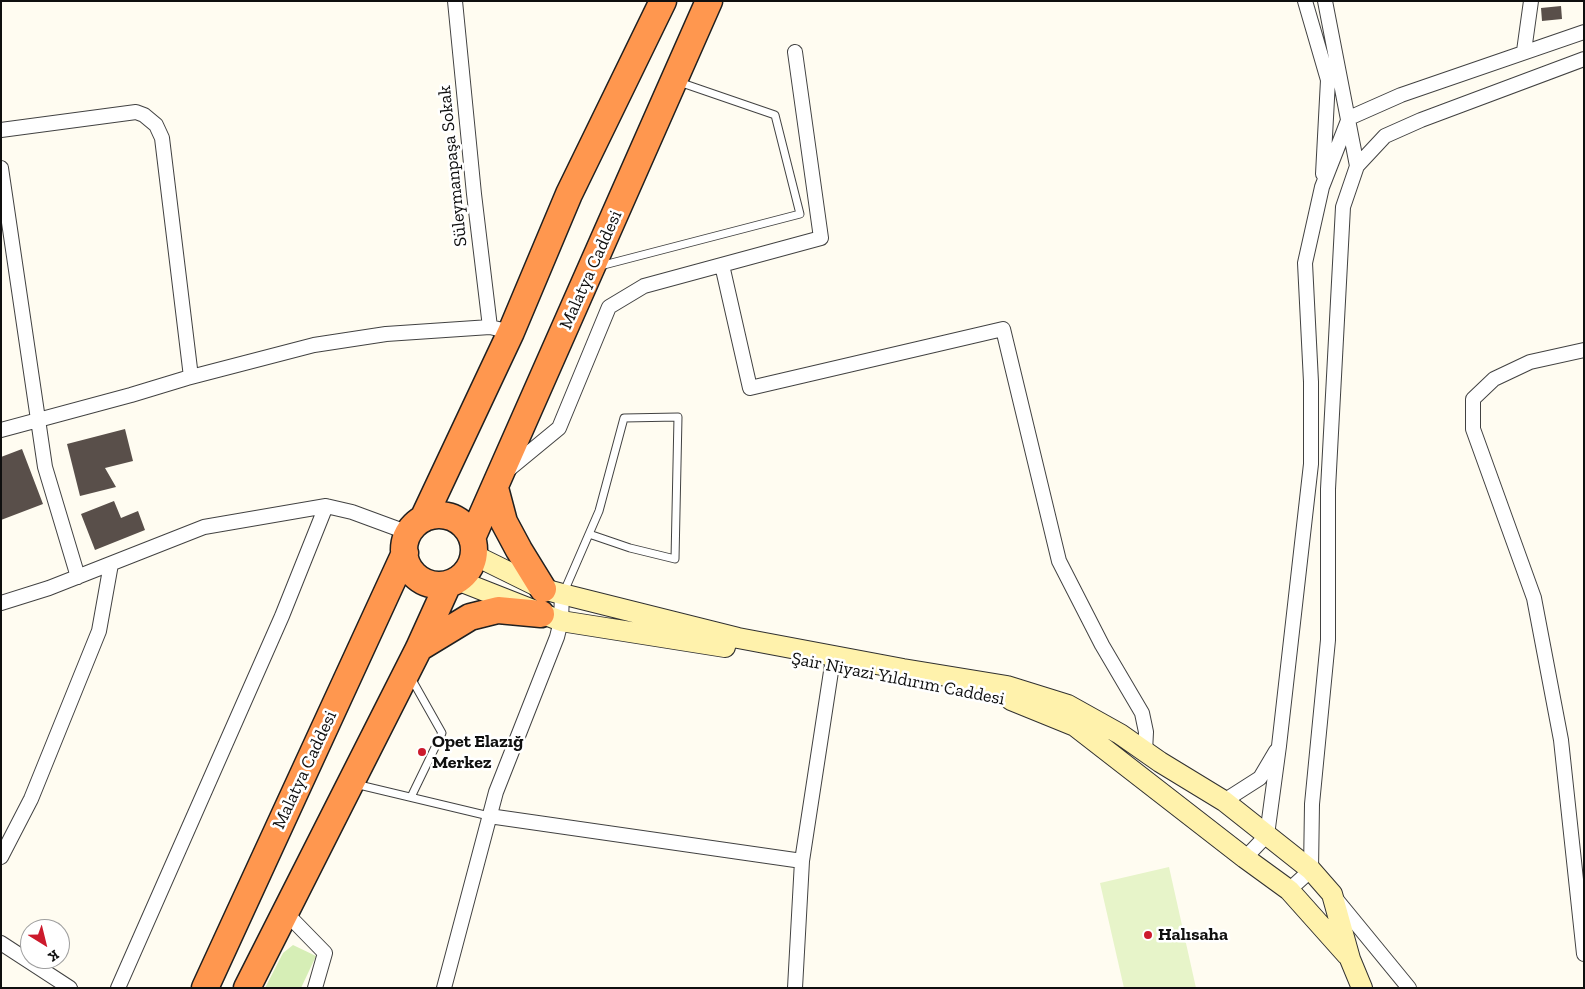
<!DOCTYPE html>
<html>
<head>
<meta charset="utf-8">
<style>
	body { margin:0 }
	#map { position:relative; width:1585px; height:989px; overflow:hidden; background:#fffcf1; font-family:"Zilla Slab",serif }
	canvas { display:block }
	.frame { position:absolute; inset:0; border:2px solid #0f0f0f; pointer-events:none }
	.north { position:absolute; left:20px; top:919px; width:50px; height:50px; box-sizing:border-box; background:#fff; border:1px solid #9f9f9f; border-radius:50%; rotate:144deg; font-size:14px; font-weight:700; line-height:20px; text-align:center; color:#0f0f0f }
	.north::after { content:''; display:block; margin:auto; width:18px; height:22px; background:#cc1a2c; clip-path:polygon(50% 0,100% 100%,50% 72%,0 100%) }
</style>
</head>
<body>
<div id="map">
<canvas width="1585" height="989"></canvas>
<div class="frame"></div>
<div class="north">K</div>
</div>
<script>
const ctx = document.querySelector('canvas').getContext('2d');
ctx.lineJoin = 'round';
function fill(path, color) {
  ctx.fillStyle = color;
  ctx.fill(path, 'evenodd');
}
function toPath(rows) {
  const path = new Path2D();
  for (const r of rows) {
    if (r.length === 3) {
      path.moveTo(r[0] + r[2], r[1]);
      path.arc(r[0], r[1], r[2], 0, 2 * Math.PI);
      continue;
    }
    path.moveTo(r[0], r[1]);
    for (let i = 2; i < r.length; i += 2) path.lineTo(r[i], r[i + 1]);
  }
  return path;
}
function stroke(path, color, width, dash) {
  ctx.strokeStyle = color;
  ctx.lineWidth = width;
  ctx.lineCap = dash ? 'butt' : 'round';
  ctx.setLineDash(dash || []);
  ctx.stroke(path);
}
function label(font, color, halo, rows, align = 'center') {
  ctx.font = font + ' "Zilla Slab",serif';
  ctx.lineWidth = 5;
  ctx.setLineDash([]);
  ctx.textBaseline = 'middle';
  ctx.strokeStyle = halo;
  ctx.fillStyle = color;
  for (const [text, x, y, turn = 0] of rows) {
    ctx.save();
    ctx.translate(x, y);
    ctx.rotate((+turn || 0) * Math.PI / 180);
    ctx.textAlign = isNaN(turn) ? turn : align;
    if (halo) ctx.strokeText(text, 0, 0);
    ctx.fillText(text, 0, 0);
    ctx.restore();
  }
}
const green = toPath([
	[293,945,316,956,301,988,265,988,283,953]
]);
const pitch = toPath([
	[1169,867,1196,988,1124,988,1100,883]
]);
const building = toPath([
	[1561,6,1562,19,1542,21,1541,8],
	[125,429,133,461,105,468,116,487,80,496,67,444],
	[22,449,43,504,1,520,1,457],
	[114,501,121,518,138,511,145,530,95,550,81,514]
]);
const lane = toPath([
	[600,266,800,214,775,115,679,82],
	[563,594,599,511,624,418,678,417,675,559,630,548,589,534],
	[355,784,489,816],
	[411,797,442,733,411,678]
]);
const street = toPath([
	[455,1,474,194,490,327],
	[1305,1,1328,80,1323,174],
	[1325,1,1357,166],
	[1524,51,1531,1],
	[1,130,136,112,144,115,156,125,162,138,191,377],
	[1,168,45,467,78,577],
	[722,265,750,388,1003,329,1059,561,1102,645,1142,713,1146,732,1145,752],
	[1584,350,1530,362,1494,379,1473,399,1473,429,1534,598,1561,740,1584,954],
	[1,430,131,395,187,378,314,345,386,334,490,327,511,332],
	[508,470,559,428,609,307,644,286,821,238,795,52],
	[1,603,49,588,204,527,326,506,352,512,409,533],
	[1224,801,1260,778,1276,751],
	[489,816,802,861],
	[1,857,31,799,99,631,111,564],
	[1245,858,1267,835,1279,746,1311,464,1311,382,1305,263,1322,187,1349,118,1401,95,1584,32],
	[1289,890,1311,870,1312,804,1328,640,1328,489,1343,207,1357,166,1385,136,1421,120,1584,59],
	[1336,899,1409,988],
	[285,912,325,953,315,988],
	[1,943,70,988],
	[118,988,282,616,326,506],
	[444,988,496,792,557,637,561,621,562,594],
	[795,988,802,861,832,665]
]);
const secondary = toPath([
	[474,555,543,589,562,594,738,638,903,669,1007,686,1068,705,1120,734,1160,762,1224,801,1311,870,1332,894,1350,959,1362,988],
	[457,580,561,621,725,647],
	[1011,700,1075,726,1245,858,1289,890,1347,955]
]);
const highway = toPath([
	[495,488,504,522,519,550,543,589],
	[439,550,35],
	[423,519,511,332,569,194,663,1],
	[472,538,709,1],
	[419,648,470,617,498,610,541,614],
	[205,988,405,553],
	[247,988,419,648,448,584]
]);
const markers = [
	[422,752,5,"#cc1a2c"],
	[1148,935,5,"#cc1a2c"]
];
const streetNames = [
	["Süleymanpaşa Sokak",453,166,-96],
	["Malatya Caddesi",591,270,-66],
	["Şair Niyazi Yıldırım Caddesi",898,679,11],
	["Malatya Caddesi",305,770,-65]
];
const poiNames = [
	["Opet Elazığ",432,742],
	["Merkez",432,763],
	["Halısaha",1158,935]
];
fill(green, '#d6eeb6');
fill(pitch, '#e7f4c9');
fill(building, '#594f4a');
stroke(lane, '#424242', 9);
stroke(street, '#424242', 16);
stroke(secondary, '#313131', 22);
stroke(highway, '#202020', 29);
stroke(lane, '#fff', 7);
stroke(street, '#fff', 14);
stroke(secondary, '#fff2ac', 20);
stroke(highway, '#ff974f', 26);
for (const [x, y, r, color] of markers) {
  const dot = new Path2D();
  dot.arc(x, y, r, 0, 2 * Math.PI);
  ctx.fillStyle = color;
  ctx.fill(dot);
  stroke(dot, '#fff', 2);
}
label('18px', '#0f0f0f', '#fff', streetNames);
label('bold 18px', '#0f0f0f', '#fff', poiNames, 'left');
</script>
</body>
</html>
